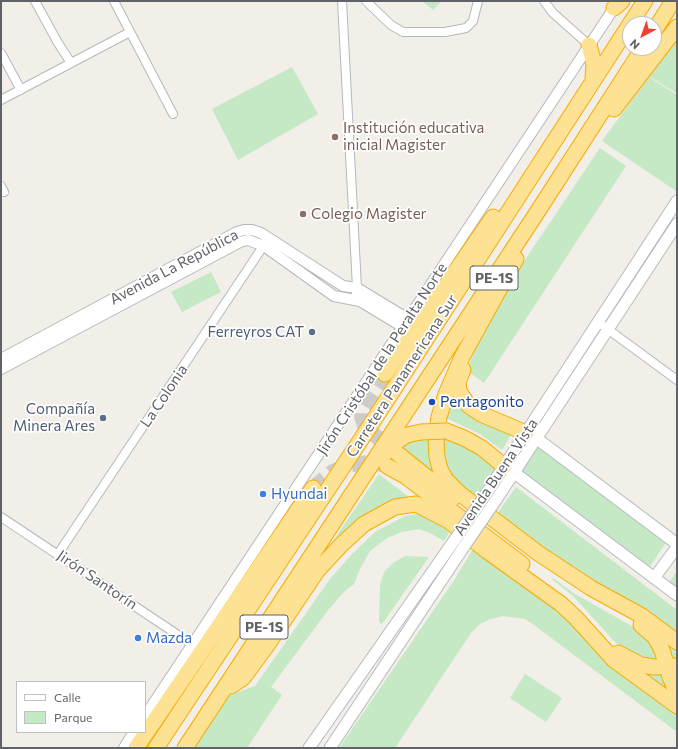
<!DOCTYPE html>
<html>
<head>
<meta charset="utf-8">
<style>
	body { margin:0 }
	#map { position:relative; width:678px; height:749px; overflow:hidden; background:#f1efe8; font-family:Commissioner,sans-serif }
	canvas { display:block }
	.frame { position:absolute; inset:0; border:2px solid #5f6368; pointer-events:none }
	.legend { position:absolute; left:16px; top:681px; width:130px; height:52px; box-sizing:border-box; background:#fff; border:1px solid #bfc1c3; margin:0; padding:5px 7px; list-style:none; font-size:12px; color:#5f6368 }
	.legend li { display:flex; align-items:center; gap:8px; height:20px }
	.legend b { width:20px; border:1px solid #bfc1c3 }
	.north { position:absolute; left:622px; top:16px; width:40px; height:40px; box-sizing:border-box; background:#fff; border:1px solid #bfc1c3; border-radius:50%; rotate:221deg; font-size:11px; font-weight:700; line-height:16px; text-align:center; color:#5f6368 }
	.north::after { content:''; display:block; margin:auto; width:14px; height:18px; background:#ea4335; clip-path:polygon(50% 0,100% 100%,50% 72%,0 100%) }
</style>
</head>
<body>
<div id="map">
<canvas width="678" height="749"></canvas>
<div class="frame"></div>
<ul class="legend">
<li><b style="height:5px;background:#fff"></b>Calle</li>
<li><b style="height:11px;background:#c5e8c5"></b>Parque</li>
</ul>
<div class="north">N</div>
</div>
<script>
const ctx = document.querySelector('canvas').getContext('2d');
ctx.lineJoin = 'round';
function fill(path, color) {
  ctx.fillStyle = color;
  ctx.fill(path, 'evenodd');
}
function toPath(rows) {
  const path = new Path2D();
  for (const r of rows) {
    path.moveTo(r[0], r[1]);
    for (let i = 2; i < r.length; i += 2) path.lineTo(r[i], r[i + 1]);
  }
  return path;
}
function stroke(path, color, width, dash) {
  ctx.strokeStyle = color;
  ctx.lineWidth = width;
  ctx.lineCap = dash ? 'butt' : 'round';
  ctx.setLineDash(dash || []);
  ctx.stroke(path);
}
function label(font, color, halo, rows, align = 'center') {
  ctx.font = font + ' Commissioner,sans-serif';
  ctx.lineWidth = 3.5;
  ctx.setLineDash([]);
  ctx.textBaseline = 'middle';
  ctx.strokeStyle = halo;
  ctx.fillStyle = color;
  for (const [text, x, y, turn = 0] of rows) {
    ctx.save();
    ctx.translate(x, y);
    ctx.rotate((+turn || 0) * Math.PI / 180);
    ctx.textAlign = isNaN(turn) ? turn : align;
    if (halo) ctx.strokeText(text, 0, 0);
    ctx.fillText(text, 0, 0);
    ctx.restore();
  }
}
const green = toPath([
	[422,1,442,1,433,10],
	[677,39,677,92,676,93,649,76],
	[292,67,318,114,238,160,212,109],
	[649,77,677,95,676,191,602,141],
	[600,148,626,166,484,383,466,370,493,312,502,294],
	[211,272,221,292,182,312,171,292],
	[451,390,513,431,502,450,480,434,444,417],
	[430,437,444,483,401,449,411,441],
	[440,438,471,447,500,467,479,500,457,484,443,461],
	[537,445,667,541,649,568,520,471],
	[379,474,410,498,390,501,362,516,342,534,335,538],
	[516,487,677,610,677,636,577,575,498,515,499,511],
	[422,513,439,521,449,533,444,541,432,534,419,529,402,532,387,538,370,551,360,569,354,584,345,591,329,609,271,687,282,695,247,748,194,748,230,695,255,686,330,579,353,553,375,532,405,516],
	[474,547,563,613,677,713,677,732,534,625,525,619,503,616,491,619,480,624,471,633,395,748,339,748,455,579],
	[405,556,429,557,382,624,379,622,380,584,384,572,393,563],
	[677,571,677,590,669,583],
	[553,578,575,594,637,629,647,636,661,661,645,660,625,651,615,642,573,596,552,579],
	[663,641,677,646,677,662,672,661],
	[640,669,663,672,676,700],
	[525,674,562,698,546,722,510,698]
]);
const motorwayTunnel = toPath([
	[385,374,362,410,362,418,365,427,395,452],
	[313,488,332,472,349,465,372,462,384,465]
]);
const minor = toPath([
	[35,1,58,43,71,63],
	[114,1,173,114],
	[342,1,357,288,355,299],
	[366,1,391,25,403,32,445,32,466,28,473,21,478,1],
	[544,1,553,13,589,45],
	[1,53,21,90],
	[1,100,130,32],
	[1,186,4,192],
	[598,322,677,380],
	[1,517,193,645],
	[58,554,266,242]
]);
const tertiary = toPath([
	[1,359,237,232,244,230,252,230,261,233,343,286,357,288,408,319],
	[1,369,240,242,248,240,264,246,334,296,360,301,403,327],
	[145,716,618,2],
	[124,748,134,732]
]);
const secondary = toPath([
	[532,435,677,544],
	[508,468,677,595],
	[486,494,677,201],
	[496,500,677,224],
	[654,578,677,547],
	[309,748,456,538],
	[330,748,465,545]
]);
const motorway = toPath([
	[614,8,622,1],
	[654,31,673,1],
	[589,45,594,64,593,79],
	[614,109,677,27],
	[516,259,462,357,446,394,439,417,436,440,437,457,440,469,446,480,459,493,538,553,591,588,642,616,677,642],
	[463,370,458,382,459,391,468,405,481,414,526,433],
	[385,374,493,217],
	[446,431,464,438,482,448,504,466],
	[385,453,399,440,407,435,421,432],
	[398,454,453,498],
	[387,466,405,476,522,564],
	[641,625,655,637,662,650,670,677,677,693],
	[618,653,641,665,655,667,677,666],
	[231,686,243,678,268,644,317,571,341,545,364,524,395,507,416,504,449,521,487,551,561,604,576,618,614,660,677,706],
	[136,748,313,488],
	[156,748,368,429,645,1],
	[185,748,538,211,643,48]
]);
const secondaryBridge = toPath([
	[456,538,486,494],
	[465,545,496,500]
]);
const motorwayBridge = toPath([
	[421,432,446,431]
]);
const markers = [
	[335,137,4,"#8d6e63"],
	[303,214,4,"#8d6e63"],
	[312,332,4,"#5c6f8a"],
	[432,402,4,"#1a4fb4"],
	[103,418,4,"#5c6f8a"],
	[263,494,4,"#3f7fe0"],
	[138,638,4,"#3f7fe0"]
];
const shields = [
	[494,278,48],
	[264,627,48]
];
const shieldNames = [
	["PE-1S",494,278],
	["PE-1S",264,627]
];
const educationNames = [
	["Institución educativa",343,128],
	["inicial Magister",343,145],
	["Colegio Magister",311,214]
];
const streetNames = [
	["Avenida La República",174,267,-28],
	["Jirón Cristóbal de la Peralta Norte",382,359,-57],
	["Carretera Panamericana Sur",402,376,-57],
	["La Colonia",164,396,-56],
	["Avenida Buena Vista",496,477,-56],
	["Jirón Santorín",97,580,34]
];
const serviceNames = [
	["Ferreyros CAT",304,332],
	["Compañía",95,409],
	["Minera Ares",95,426]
];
const transitNames = [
	["Pentagonito",440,402]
];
const shopNames = [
	["Hyundai",271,494],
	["Mazda",146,638]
];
fill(green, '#c5e8c5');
stroke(motorwayTunnel, '#ccccc8', 15, [15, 8]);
stroke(minor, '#b5b8bc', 10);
stroke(tertiary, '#b5b8bc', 12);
stroke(secondary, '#b6babf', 13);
stroke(motorway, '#f9ab00', 17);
stroke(minor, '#fff', 8);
stroke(tertiary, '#fff', 10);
stroke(secondary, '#fff', 11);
stroke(motorway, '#fde293', 15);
stroke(secondaryBridge, '#b6babf', 13, []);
stroke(motorwayBridge, '#f9ab00', 17, []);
stroke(secondaryBridge, '#fff', 11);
stroke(motorwayBridge, '#fde293', 15);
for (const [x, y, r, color] of markers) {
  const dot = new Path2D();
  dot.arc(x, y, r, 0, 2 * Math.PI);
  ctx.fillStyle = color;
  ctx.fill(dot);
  stroke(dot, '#fff', 1.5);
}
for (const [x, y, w] of shields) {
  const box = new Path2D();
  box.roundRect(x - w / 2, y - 12, w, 24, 3);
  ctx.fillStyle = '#fff';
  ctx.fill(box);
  stroke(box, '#5f6368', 1);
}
label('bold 14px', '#5f6368', null, shieldNames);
label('15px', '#785e54', '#fff', educationNames, 'left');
label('15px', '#5f6368', '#fff', streetNames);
label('15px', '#4e5e75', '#fff', serviceNames, 'right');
label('15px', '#164399', '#fff', transitNames, 'left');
label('15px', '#366cbe', '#fff', shopNames, 'left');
</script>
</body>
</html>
